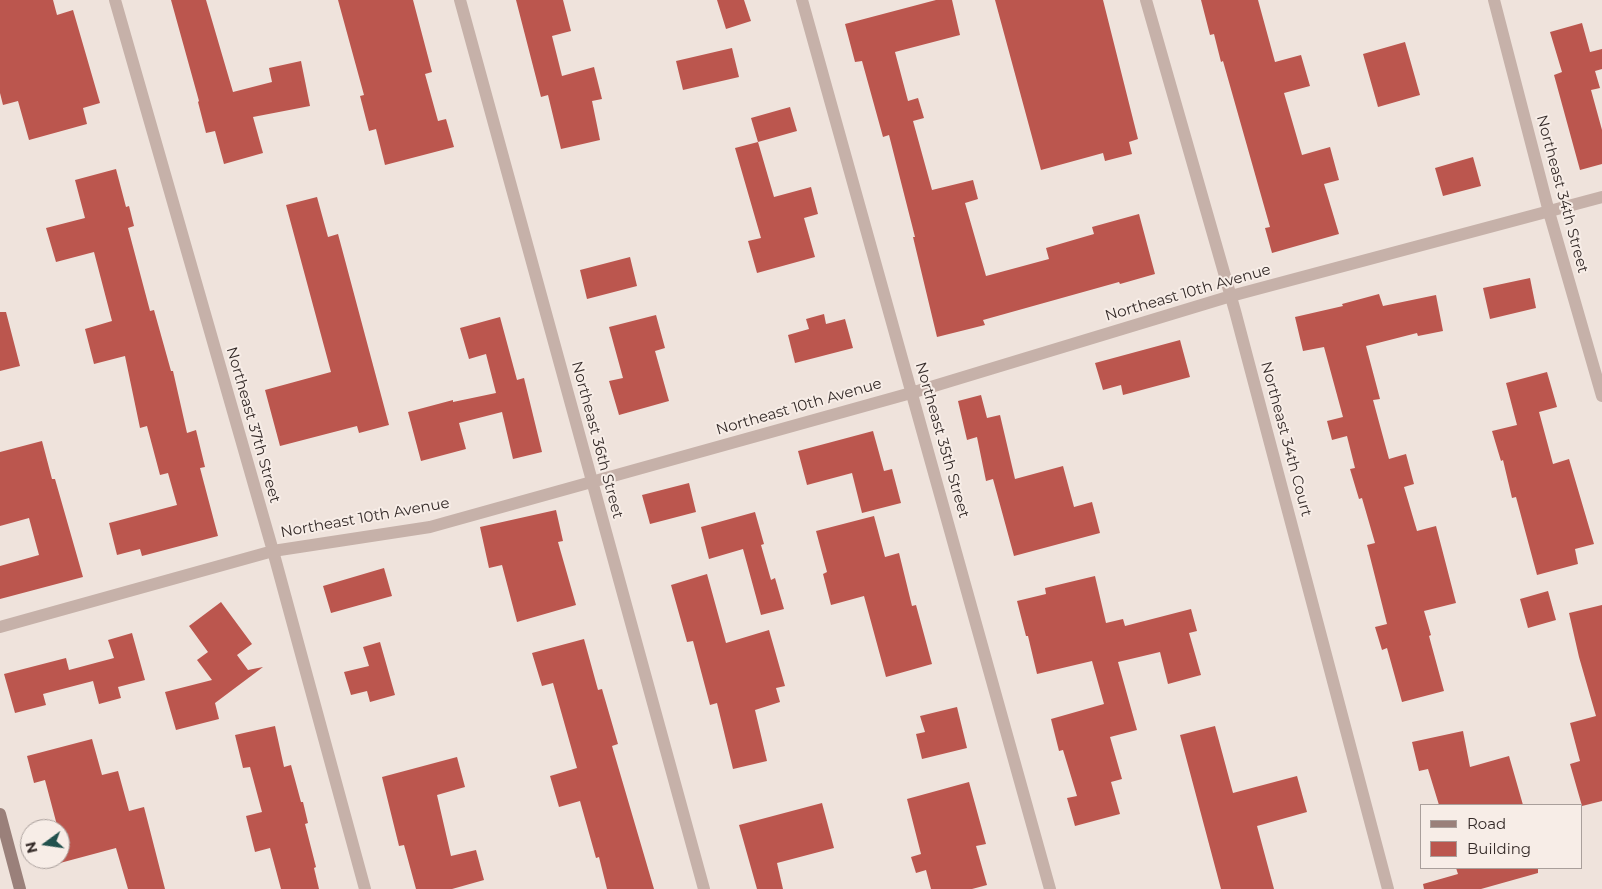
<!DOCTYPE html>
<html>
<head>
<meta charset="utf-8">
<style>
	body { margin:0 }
	#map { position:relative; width:1602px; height:889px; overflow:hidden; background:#efe3dc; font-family:Montserrat,sans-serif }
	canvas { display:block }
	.legend { position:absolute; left:1420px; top:804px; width:162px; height:65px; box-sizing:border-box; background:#f7ede7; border:1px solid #a99f9b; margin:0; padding:6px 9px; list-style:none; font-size:15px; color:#342a28 }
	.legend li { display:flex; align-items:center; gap:10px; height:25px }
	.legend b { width:25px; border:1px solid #a99f9b }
	.north { position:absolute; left:20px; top:819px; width:50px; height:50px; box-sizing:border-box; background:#f7ede7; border:1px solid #a99f9b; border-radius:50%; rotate:256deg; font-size:14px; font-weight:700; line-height:20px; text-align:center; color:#342a28 }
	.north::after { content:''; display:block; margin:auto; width:18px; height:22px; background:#21514d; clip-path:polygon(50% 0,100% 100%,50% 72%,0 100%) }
</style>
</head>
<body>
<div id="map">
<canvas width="1602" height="889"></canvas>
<ul class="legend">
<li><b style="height:6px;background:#9a807a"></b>Road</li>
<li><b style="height:14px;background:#bb564e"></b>Building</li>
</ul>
<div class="north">N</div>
</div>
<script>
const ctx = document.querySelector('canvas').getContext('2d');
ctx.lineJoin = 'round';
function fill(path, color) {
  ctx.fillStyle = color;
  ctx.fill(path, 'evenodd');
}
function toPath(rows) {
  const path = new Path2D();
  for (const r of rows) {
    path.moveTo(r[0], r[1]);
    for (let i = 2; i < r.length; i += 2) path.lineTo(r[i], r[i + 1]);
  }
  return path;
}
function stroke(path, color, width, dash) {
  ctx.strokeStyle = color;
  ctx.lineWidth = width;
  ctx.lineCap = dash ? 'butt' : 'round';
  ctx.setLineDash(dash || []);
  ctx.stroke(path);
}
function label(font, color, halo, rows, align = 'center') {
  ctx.font = font + ' Montserrat,sans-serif';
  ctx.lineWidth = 4;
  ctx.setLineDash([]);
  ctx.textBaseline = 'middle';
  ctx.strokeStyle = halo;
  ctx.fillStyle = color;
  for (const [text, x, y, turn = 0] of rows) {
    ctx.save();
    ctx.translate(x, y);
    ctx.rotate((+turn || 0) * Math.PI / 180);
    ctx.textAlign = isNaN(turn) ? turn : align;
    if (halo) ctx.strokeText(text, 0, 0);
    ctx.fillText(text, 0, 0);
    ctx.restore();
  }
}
const building = toPath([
	[0,0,53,0,57,15,73,10,100,103,83,108,87,124,29,140,18,101,3,105,0,93],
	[171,0,206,0,233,92,272,82,269,68,301,61,310,106,253,117,263,153,224,164,215,131,206,133,198,102,199,101],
	[338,0,413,0,432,72,425,74,438,121,446,119,454,147,385,165,376,129,369,131,360,96,364,95],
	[516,0,563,0,571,31,552,36,562,76,594,67,602,99,592,101,600,140,561,149,548,95,541,97],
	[717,0,744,0,751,21,726,29],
	[936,0,952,0,960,35,895,52,908,101,918,98,924,118,913,121,932,190,973,180,978,199,965,203,986,276,1049,259,1046,248,1094,234,1092,227,1139,214,1155,274,1120,284,1119,282,983,320,985,325,937,337,913,237,915,237,889,135,883,137,862,61,855,62,845,24],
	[995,0,1103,0,1138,139,1129,142,1132,154,1105,161,1103,153,1041,170],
	[1201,0,1258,0,1275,62,1301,55,1310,86,1284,93,1302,155,1330,147,1339,180,1324,184,1339,234,1272,253,1265,228,1270,227,1223,61,1221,62,1214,34,1210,35],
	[1582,23,1590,52,1602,49,1602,69,1595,71,1600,88,1591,90,1602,130,1602,164,1580,170,1554,75,1562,72,1550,32],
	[1405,42,1420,95,1378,107,1363,54],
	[732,48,739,77,683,90,676,61],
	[790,107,797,131,758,142,751,118],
	[758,142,774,197,811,187,818,214,804,218,815,257,757,273,748,241,761,238,735,148],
	[1473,157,1481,186,1443,196,1435,168],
	[116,169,126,207,129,206,134,226,128,228,150,311,154,310,171,371,173,371,187,433,196,430,205,467,200,468,218,536,142,556,140,549,117,555,109,523,177,505,168,473,160,475,147,426,140,428,125,356,94,364,85,329,112,321,94,252,56,262,46,228,85,218,75,180],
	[317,197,328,237,338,234,389,425,359,433,357,426,280,446,265,390,331,372,286,205],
	[630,257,637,286,587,299,580,270],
	[1530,278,1536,308,1490,319,1483,288],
	[1379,294,1383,306,1436,295,1443,331,1418,336,1417,333,1366,346,1380,399,1373,400,1389,459,1406,454,1414,484,1404,487,1417,531,1436,526,1456,603,1424,611,1431,635,1429,636,1444,691,1402,702,1387,648,1382,650,1375,627,1387,624,1367,545,1375,543,1362,498,1359,499,1350,469,1355,468,1347,436,1332,440,1327,421,1343,417,1324,347,1303,351,1295,317,1343,306,1342,304],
	[0,312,6,312,20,366,0,371],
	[824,314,826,324,845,319,853,348,795,363,788,335,809,329,806,319],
	[656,315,665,348,655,351,669,401,619,415,609,381,623,378,609,327],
	[500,317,517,380,524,378,542,452,513,459,502,412,459,423,466,449,421,461,408,412,453,400,453,402,496,393,486,354,469,359,460,328],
	[1180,340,1190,377,1123,395,1121,385,1103,390,1095,363],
	[1547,372,1557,407,1539,412,1553,464,1569,459,1594,544,1575,549,1578,564,1537,575,1516,497,1512,498,1503,460,1501,461,1492,431,1517,425,1506,383],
	[981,395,987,418,1000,415,1015,479,1063,466,1074,507,1092,502,1100,533,1014,556,993,479,986,481,977,437,967,440,958,401],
	[873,431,884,471,892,469,901,503,862,513,852,473,807,485,798,451],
	[42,441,52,479,55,479,83,577,0,599,0,566,39,555,29,518,0,526,0,452],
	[689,483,696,512,650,524,642,495],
	[556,510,563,541,558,542,576,605,517,622,502,565,489,568,480,527],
	[755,512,764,544,761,545,771,580,775,578,784,609,761,615,743,549,709,559,701,527],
	[874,516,885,557,899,553,912,606,916,605,932,664,886,677,864,596,831,605,823,574,827,572,816,531],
	[384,568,392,596,331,613,323,586],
	[707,574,726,643,769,630,785,686,776,688,780,702,755,710,767,761,733,769,717,703,710,705,693,641,687,642,671,585],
	[1095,576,1106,623,1123,619,1125,626,1191,609,1197,631,1189,633,1201,675,1168,684,1160,652,1118,662,1137,730,1110,737,1122,779,1111,782,1120,814,1075,826,1067,798,1077,796,1063,750,1059,751,1051,719,1104,704,1092,661,1037,674,1028,636,1026,636,1017,601,1046,594,1045,588],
	[1548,591,1556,620,1528,628,1520,599],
	[221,602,252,644,237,655,248,670,263,667,215,703,219,719,176,730,165,692,212,680,197,660,208,652,189,626],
	[1602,605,1602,801,1582,806,1570,764,1580,761,1570,723,1596,716,1579,657,1569,613],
	[132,633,145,680,118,687,121,698,99,704,93,681,43,694,46,705,15,713,4,674,66,658,69,670,114,658,108,640],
	[584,639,598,690,602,689,618,744,612,746,654,889,607,889,599,857,596,858,580,801,559,807,550,776,577,768,553,683,542,686,532,653],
	[380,642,395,695,370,702,367,691,351,695,344,672,369,666,363,647],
	[957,707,967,748,922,759,916,734,925,732,920,716],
	[275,726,284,767,291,765,301,802,303,802,308,823,305,824,316,867,314,868,319,889,281,889,270,848,255,852,246,816,262,812,250,767,243,768,235,735],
	[1215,726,1233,793,1297,776,1307,812,1257,826,1274,889,1221,889,1180,735],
	[1463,731,1470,767,1509,756,1523,805,1439,805,1428,769,1419,771,1412,742],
	[92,739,102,775,118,771,129,811,144,807,165,889,128,889,116,848,60,863,60,829,58,829,45,780,34,783,27,756],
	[457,757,465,787,437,795,451,856,476,850,484,880,452,889,416,889,404,845,399,846,382,777],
	[969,782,986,844,976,846,987,885,972,889,931,889,926,870,916,873,911,857,921,854,907,799],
	[822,803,834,848,777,863,783,889,757,889,739,825],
	[1456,868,1538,868,1538,873,1481,889,1424,889,1423,884,1458,874]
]);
const street = toPath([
	[115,0,273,551,365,889],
	[460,0,704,889],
	[802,0,1050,889],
	[1146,0,1235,311,1388,889],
	[1494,0,1549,212,1602,396],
	[0,627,273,551,430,527,911,393,1231,296,1602,197]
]);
const secondary = toPath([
	[0,814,20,889]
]);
const streetNames = [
	["Northeast 34th Street",1562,194,75],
	["Northeast 10th Avenue",1188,293,-16],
	["Northeast 10th Avenue",799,407,-16],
	["Northeast 37th Street",253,425,74],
	["Northeast 34th Court",1286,439,75],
	["Northeast 36th Street",597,440,75],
	["Northeast 35th Street",942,440,74],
	["Northeast 10th Avenue",365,518,-10]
];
fill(building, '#bb564e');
stroke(street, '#c6b1a9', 12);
stroke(secondary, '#9a807a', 12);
label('15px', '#342a28', '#f7ede7', streetNames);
</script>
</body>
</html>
